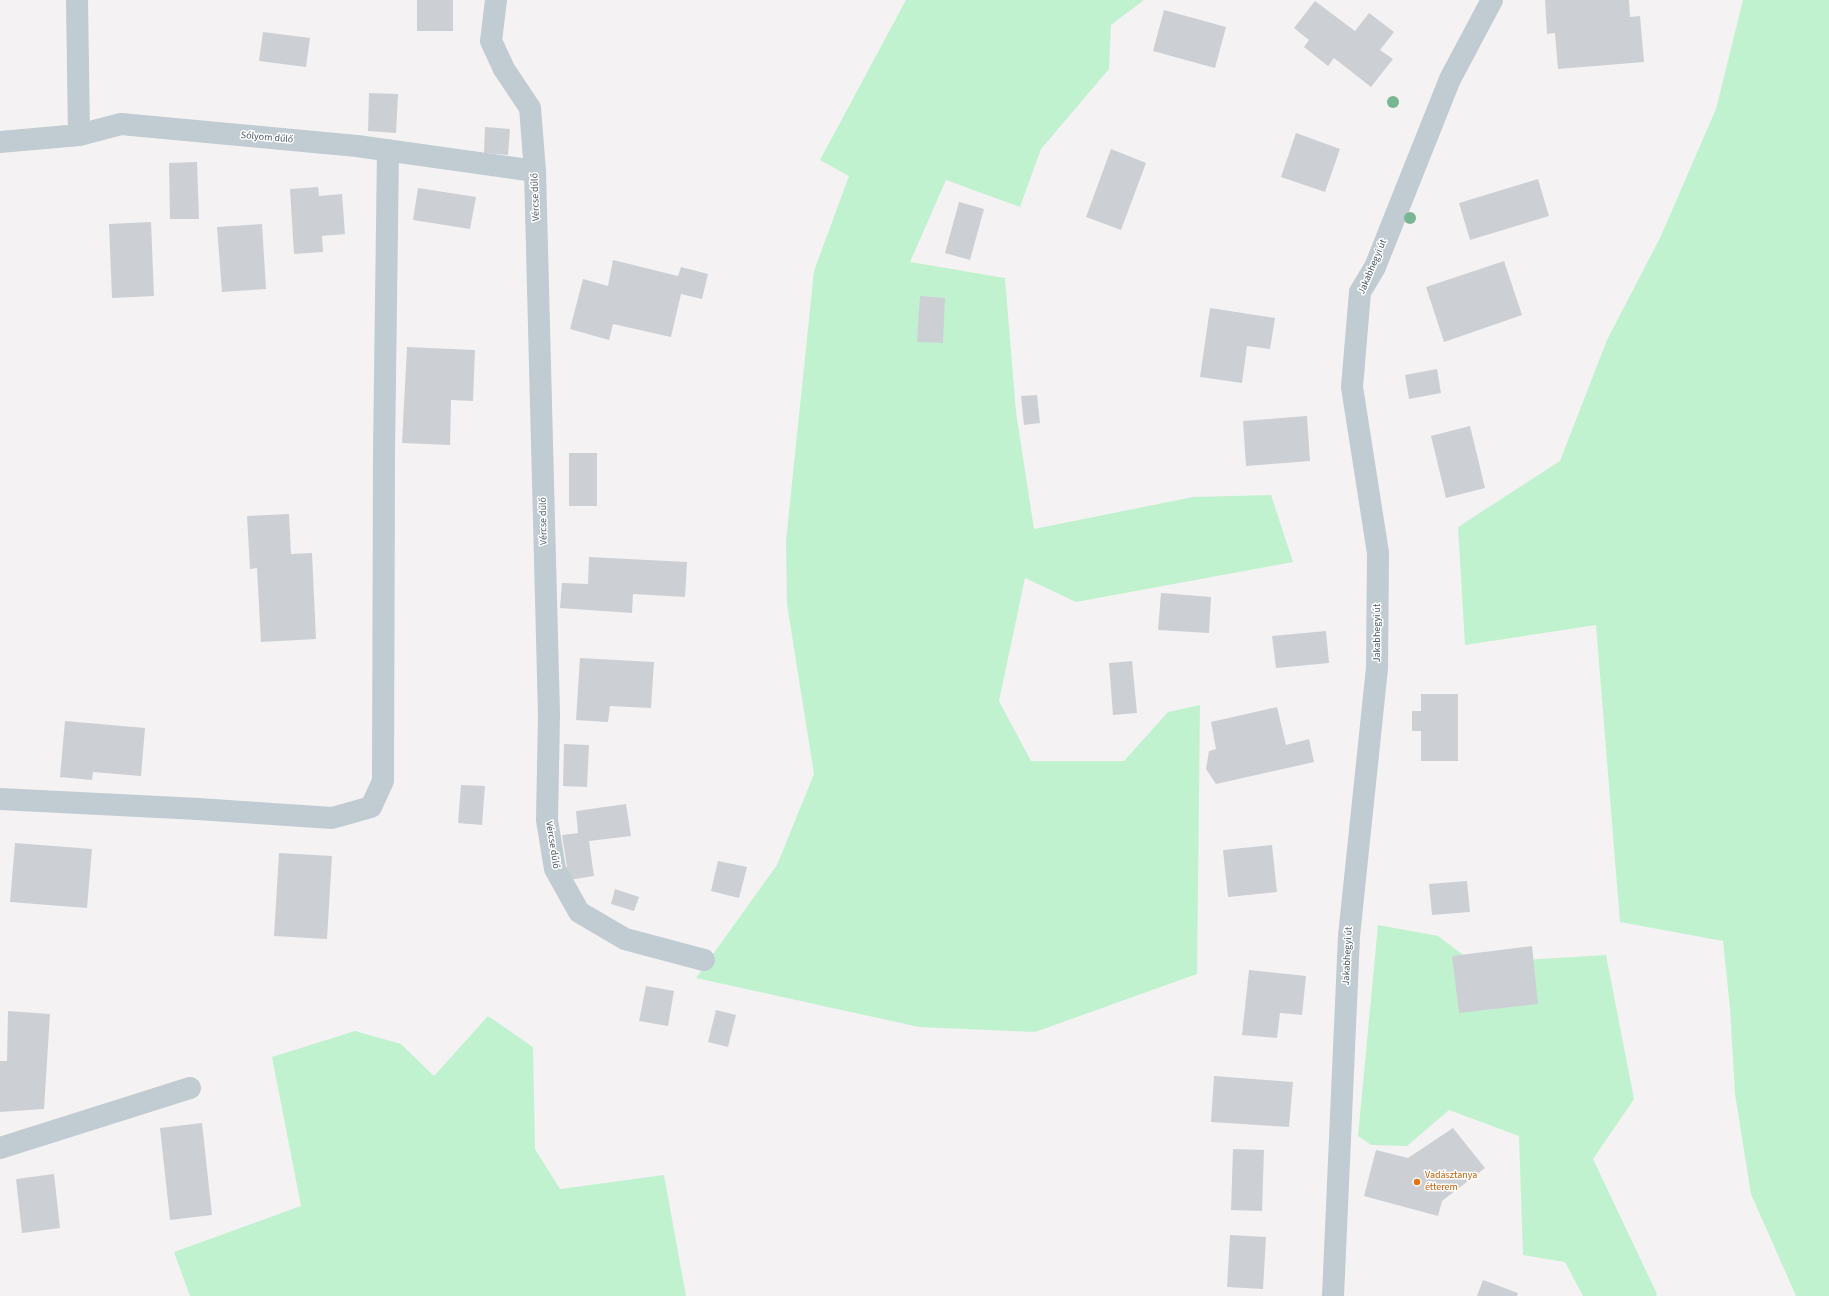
<!DOCTYPE html>
<html>
<head>
<meta charset="utf-8">
<style>
	body { margin:0 }
	canvas { display:block; background:#f4f2f2 }
</style>
</head>
<body>
<canvas width="1829" height="1296"></canvas>
<script>
const ctx = document.querySelector('canvas').getContext('2d');
ctx.lineJoin = 'round';
function fill(path, color) {
  ctx.fillStyle = color;
  ctx.fill(path, 'evenodd');
}
function toPath(rows) {
  const path = new Path2D();
  for (const r of rows) {
    path.moveTo(r[0], r[1]);
    for (let i = 2; i < r.length; i += 2) path.lineTo(r[i], r[i + 1]);
  }
  return path;
}
function stroke(path, color, width, dash) {
  ctx.strokeStyle = color;
  ctx.lineWidth = width;
  ctx.lineCap = dash ? 'butt' : 'round';
  ctx.setLineDash(dash || []);
  ctx.stroke(path);
}
function label(font, color, halo, rows, align = 'center') {
  ctx.font = font + ' "Source Sans 3",sans-serif';
  ctx.lineWidth = 3;
  ctx.setLineDash([]);
  ctx.textBaseline = 'middle';
  ctx.strokeStyle = halo;
  ctx.fillStyle = color;
  for (const [text, x, y, turn = 0] of rows) {
    ctx.save();
    ctx.translate(x, y);
    ctx.rotate((+turn || 0) * Math.PI / 180);
    ctx.textAlign = isNaN(turn) ? turn : align;
    if (halo) ctx.strokeText(text, 0, 0);
    ctx.fillText(text, 0, 0);
    ctx.restore();
  }
}
const green = toPath([
	[906,0,1144,0,1111,25,1109,69,1041,149,1020,207,946,180,910,262,1005,278,1016,412,1034,529,1193,497,1271,495,1293,562,1076,602,1025,578,999,701,1031,761,1124,761,1168,712,1200,705,1197,974,1035,1032,919,1027,696,978,777,865,814,774,787,604,786,541,814,271,849,176,820,160],
	[1743,0,1829,0,1829,1296,1796,1296,1751,1194,1735,1094,1730,1008,1723,941,1620,922,1596,625,1465,645,1458,527,1560,461,1607,340,1660,238,1716,109],
	[1378,925,1438,936,1474,963,1606,955,1634,1099,1593,1159,1657,1294,1656,1296,1583,1296,1565,1262,1523,1255,1519,1136,1449,1110,1407,1146,1371,1145,1358,1136],
	[488,1016,533,1047,535,1149,560,1189,664,1175,686,1296,190,1296,174,1252,301,1206,272,1057,355,1031,401,1044,434,1076]
]);
const building = toPath([
	[417,0,453,0,453,31,417,31],
	[1545,0,1629,0,1630,17,1640,16,1644,62,1558,69,1555,33,1547,34],
	[1315,1,1355,31,1369,13,1394,32,1380,50,1393,59,1371,87,1334,58,1328,66,1304,47,1309,40,1294,28],
	[1164,10,1226,27,1215,68,1153,51],
	[263,32,310,38,306,67,259,61],
	[369,93,398,94,396,133,368,131],
	[485,127,510,129,508,155,484,153],
	[1296,133,1340,149,1325,192,1281,177],
	[1111,149,1146,163,1121,230,1086,217],
	[197,162,199,219,170,219,169,163],
	[1538,179,1549,216,1470,240,1459,203],
	[318,187,319,196,342,194,345,234,322,236,323,252,294,254,290,189],
	[418,188,476,197,470,229,413,220],
	[959,202,984,209,970,260,945,253],
	[151,222,154,296,112,298,109,224],
	[262,224,266,289,222,292,217,227],
	[613,260,678,276,681,267,708,274,702,299,681,294,671,337,613,324,609,340,570,329,583,279,608,286],
	[1504,261,1522,315,1444,342,1426,287],
	[920,296,945,298,943,343,917,342],
	[1210,308,1275,318,1270,349,1247,346,1242,383,1200,377],
	[407,347,475,350,473,401,451,400,450,445,402,443],
	[1437,369,1441,393,1409,399,1405,375],
	[1037,395,1040,423,1024,425,1021,396],
	[1307,416,1310,461,1246,466,1243,421],
	[1470,426,1485,488,1446,498,1431,436],
	[569,453,597,453,597,506,569,506],
	[289,514,291,554,312,553,316,639,261,642,257,568,250,569,247,516],
	[589,557,687,562,685,597,633,594,632,613,560,608,562,583,588,584],
	[1161,593,1211,597,1209,633,1158,630],
	[1326,631,1329,663,1276,668,1272,636],
	[580,658,654,662,651,708,610,706,608,722,576,720],
	[1132,661,1137,713,1113,715,1109,663],
	[1421,694,1458,694,1458,761,1421,761,1421,731,1412,731,1412,711,1421,711],
	[1277,707,1286,745,1309,739,1314,762,1216,784,1206,769,1209,751,1216,749,1211,722],
	[65,721,145,728,141,776,93,772,92,780,60,777],
	[564,744,589,745,587,787,563,786],
	[461,785,485,786,482,825,458,823],
	[626,804,631,836,589,841,594,876,569,880,562,835,578,833,576,811],
	[15,843,92,849,87,908,10,902],
	[1272,845,1277,892,1228,897,1223,850],
	[279,853,332,856,327,939,274,936],
	[718,861,747,867,739,898,711,891],
	[1467,881,1470,912,1432,915,1429,884],
	[615,889,639,897,634,911,611,904],
	[1532,946,1538,1004,1459,1013,1452,956],
	[1249,970,1306,976,1302,1015,1280,1013,1277,1038,1242,1035],
	[646,986,674,991,668,1026,639,1021],
	[716,1010,736,1015,728,1047,708,1042],
	[8,1011,50,1014,44,1109,0,1112,0,1061,7,1061],
	[1214,1076,1293,1082,1289,1127,1211,1122],
	[202,1123,212,1215,170,1220,160,1128],
	[1453,1128,1485,1168,1442,1201,1438,1216,1364,1196,1376,1150,1408,1158],
	[1233,1149,1264,1150,1262,1211,1231,1210],
	[54,1174,60,1228,22,1233,16,1179],
	[1230,1235,1266,1237,1263,1289,1227,1287],
	[1483,1280,1518,1293,1517,1296,1477,1296]
]);
const minor = toPath([
	[77,0,79,135],
	[496,0,491,41,504,69,530,108,535,171,549,715,547,820,555,869,579,912,625,939,704,960],
	[0,142,79,135,121,124,357,146,535,171],
	[0,799,198,809,332,818,371,807,383,781,384,453,388,150],
	[0,1148,190,1088],
	[1333,1296,1349,936,1377,668,1378,553,1352,387,1360,292,1375,267,1450,79,1492,0]
]);
const trees = [
	[1393,102],
	[1410,218]
];
const markers = [
	[1417,1182,4,"#e8710a"]
];
const streetNames = [
	["Sólyom dűlő",267,138,5],
	["Vércse dűlő",536,197,-92],
	["Jakabhegyi út",1373,267,-67],
	["Vércse dűlő",544,521,-91],
	["Jakabhegyi út",1378,633,-90],
	["Vércse dűlő",552,845,81],
	["Jakabhegyi út",1348,956,-87]
];
const foodNames = [
	["Vadásztanya",1425,1176],
	["étterem",1425,1188]
];
fill(green, '#c1f2d0');
fill(building, '#ccd0d5');
stroke(minor, '#c0cbd2', 22);
ctx.fillStyle = '#79b792';
for (const [x, y] of trees) {
  ctx.beginPath();
  ctx.arc(x, y, 6, 0, 2 * Math.PI);
  ctx.fill();
}
for (const [x, y, r, color] of markers) {
  const dot = new Path2D();
  dot.arc(x, y, r, 0, 2 * Math.PI);
  ctx.fillStyle = color;
  ctx.fill(dot);
  stroke(dot, '#fff', 1.5);
}
label('10px', '#495861', '#fff', streetNames);
label('10px', '#c56008', '#fff', foodNames, 'left');
</script>
</body>
</html>
